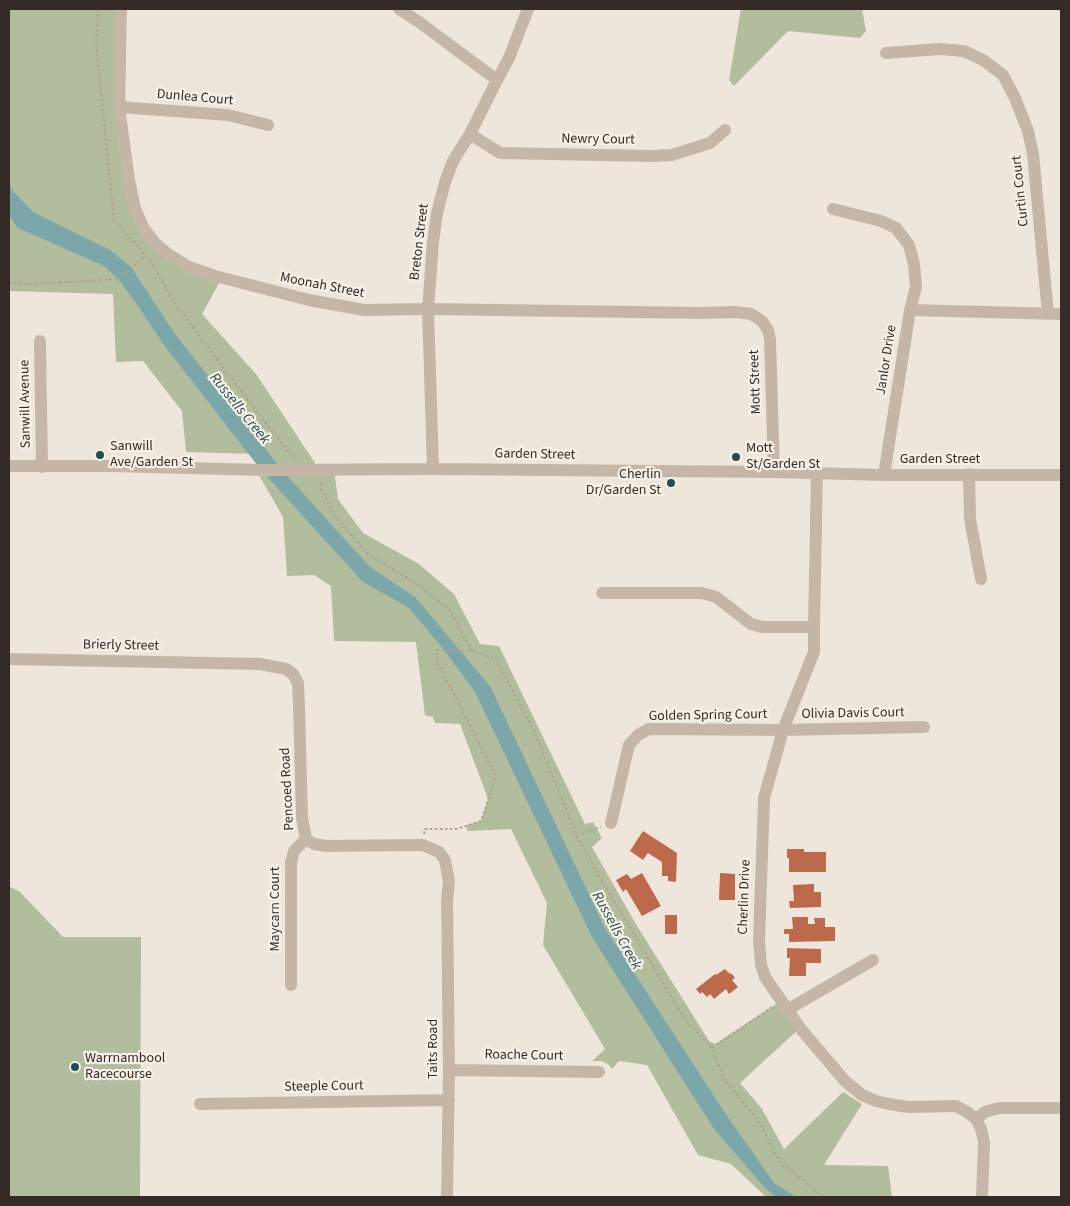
<!DOCTYPE html>
<html>
<head>
<meta charset="utf-8">
<style>
	body { margin:0 }
	#map { position:relative; width:1070px; height:1206px; overflow:hidden; background:#efe6db; font-family:"Source Sans 3",sans-serif }
	canvas { display:block }
	.frame { position:absolute; inset:0; border:10px solid #342b27; pointer-events:none }
</style>
</head>
<body>
<div id="map">
<canvas width="1070" height="1206"></canvas>
<div class="frame"></div>
</div>
<script>
const ctx = document.querySelector('canvas').getContext('2d');
ctx.lineJoin = 'round';
function fill(path, color) {
  ctx.fillStyle = color;
  ctx.fill(path, 'evenodd');
}
function toPath(rows) {
  const path = new Path2D();
  for (const r of rows) {
    path.moveTo(r[0], r[1]);
    for (let i = 2; i < r.length; i += 2) path.lineTo(r[i], r[i + 1]);
  }
  return path;
}
function stroke(path, color, width, dash) {
  ctx.strokeStyle = color;
  ctx.lineWidth = width;
  ctx.lineCap = dash ? 'butt' : 'round';
  ctx.setLineDash(dash || []);
  ctx.stroke(path);
}
function label(font, color, halo, rows, align = 'center') {
  ctx.font = font + ' "Source Sans 3",sans-serif';
  ctx.lineWidth = 4.5;
  ctx.setLineDash([]);
  ctx.textBaseline = 'middle';
  ctx.strokeStyle = halo;
  ctx.fillStyle = color;
  for (const [text, x, y, turn = 0] of rows) {
    ctx.save();
    ctx.translate(x, y);
    ctx.rotate((+turn || 0) * Math.PI / 180);
    ctx.textAlign = isNaN(turn) ? turn : align;
    if (halo) ctx.strokeText(text, 0, 0);
    ctx.fillText(text, 0, 0);
    ctx.restore();
  }
}
const green = toPath([
	[9,9,121,9,129,180,155,243,222,278,202,314,256,374,319,469,334,470,338,499,363,533,419,564,454,594,480,644,499,646,585,824,593,822,602,838,592,847,637,926,709,1041,715,1044,781,1001,800,1028,740,1083,762,1109,784,1149,843,1092,862,1104,824,1165,888,1166,892,1197,766,1197,731,1164,698,1155,647,1065,619,1061,612,1069,608,1064,601,1061,592,1061,605,1049,543,945,547,903,511,829,467,831,467,825,481,821,488,799,460,724,435,723,433,717,425,715,416,642,334,641,331,586,314,575,287,576,283,517,256,470,270,470,254,454,186,452,182,411,143,361,116,362,113,294,9,291],
	[741,9,862,9,866,31,860,38,788,31,734,86,729,80],
	[9,886,20,892,63,937,141,937,140,1197,9,1197]
]);
const water = toPath([
	[9,182,11,189,33,212,110,250,131,267,175,334,282,470,369,566,416,598,490,686,605,928,725,1113,774,1183,796,1197,776,1197,766,1189,714,1129,592,937,475,692,444,650,409,608,363,582,261,470,164,345,136,303,118,279,104,266,18,228,9,215]
]);
const building = toPath([
	[643,831,677,853,676,882,668,881,668,876,662,876,662,862,648,853,643,860,630,851],
	[787,849,804,849,804,852,826,852,826,872,789,872,789,858,787,858],
	[642,873,661,906,642,916,626,889,623,892,616,880,627,874,631,879],
	[720,873,735,874,735,900,719,900],
	[814,884,814,892,821,892,821,907,790,908,789,901,794,901,793,885],
	[665,915,677,915,677,934,665,934],
	[792,917,808,917,808,924,815,924,814,918,825,918,825,927,835,927,835,941,789,942,789,934,784,934,784,929,793,929],
	[787,948,821,949,821,963,806,963,806,976,789,976,790,958,787,958],
	[725,969,730,974,731,973,735,978,732,980,738,987,729,994,726,989,714,999,710,994,707,997,702,992,700,994,696,989,715,974,716,975]
]);
const path = toPath([
	[99,9,96,44,114,220,150,260,175,303,250,403,288,451,296,457],
	[9,283,34,284,118,279,145,256],
	[321,483,321,488,334,515,368,554,420,586,449,609,472,651],
	[424,834,425,829,457,829,481,821,496,776,437,662,437,650,472,651,496,659,534,731,577,836,610,895,685,1019,712,1048,724,1079,760,1123,779,1161,824,1197],
	[577,836,601,827],
	[712,1048,772,1007]
]);
const minor = toPath([
	[121,9,119,107,129,180,135,208,143,227,155,243,168,254,189,267,215,276,309,300,364,310,428,309,702,313,735,312,751,314,762,321,768,330,770,339,774,472],
	[399,9,419,22,497,80],
	[886,53,940,49,964,51,983,60,1003,75,1015,98,1028,131,1033,154,1048,314],
	[119,107,228,115,268,125],
	[470,134,500,153,651,156,672,155,710,143,725,130],
	[833,209,881,221,896,228,909,245,914,264,916,287,910,310],
	[40,341,42,467],
	[261,470,282,470],
	[817,473,814,627,814,652,783,730,764,798,759,941,761,965,765,977,800,1028,845,1081,862,1095,876,1101,889,1104,908,1107,956,1106,967,1112,976,1119,981,1129,984,1142,982,1197],
	[969,474,970,519,981,579],
	[884,475,910,310,1061,314],
	[602,593,702,593,716,597,751,624,762,627,814,627],
	[9,659,260,664,286,669,293,674,298,683,299,707,302,818,306,839,314,844,326,846,423,845,439,852,445,860,449,882,447,900,449,1070,447,1197],
	[611,823,629,745,638,735,649,729,783,730,924,727],
	[291,985,291,862,294,851,306,839],
	[787,1010,873,960],
	[449,1070,599,1072],
	[200,1104,449,1100],
	[976,1119,985,1112,999,1108,1061,1108]
]);
const tertiary = toPath([
	[9,466,113,466,261,470],
	[433,469,428,309,433,242,437,213,445,182,453,161,470,134,497,80,509,58,528,9],
	[282,470,433,469,774,472,884,475,1061,475]
]);
const markers = [
	[100,455,5,"#214d51"],
	[736,457,5,"#214d51"],
	[671,483,5,"#214d51"],
	[75,1067,5,"#214d51"]
];
const streetNames = [
	["Dunlea Court",195,98,5],
	["Newry Court",598,140,1],
	["Curtin Court",1021,191,-96],
	["Breton Street",420,242,-83],
	["Moonah Street",322,286,11],
	["Janlor Drive",887,360,-81],
	["Mott Street",756,382,-92],
	["Sanwill Avenue",26,404,-91],
	["Garden Street",535,455,1],
	["Garden Street",940,460],
	["Brierly Street",121,646,1],
	["Olivia Davis Court",853,714,-1],
	["Golden Spring Court",708,716,-1],
	["Pencoed Road",288,789,-93],
	["Cherlin Drive",745,897,-88],
	["Maycarn Court",276,909,-90],
	["Taits Road",434,1049,-90],
	["Roache Court",524,1056,1],
	["Steeple Court",324,1087,-1]
];
const poiNames = [
	["Sanwill",110,447],
	["Ave/Garden St",110,463],
	["Mott",746,449],
	["St/Garden St",746,465],
	["Cherlin",661,475,"right"],
	["Dr/Garden St",661,491,"right"],
	["Warrnambool",85,1059],
	["Racecourse",85,1075]
];
const waterNames = [
	["Russells Creek",239,409,51],
	["Russells Creek",616,931,61]
];
fill(green, '#b1bd9c');
fill(water, '#7ca7aa');
fill(building, '#bc694c');
stroke(path, '#b2a092', 2, [2.5, 2.5]);
stroke(minor, '#c6b6a8', 12);
stroke(tertiary, '#c6b6a8', 12);
for (const [x, y, r, color] of markers) {
  const dot = new Path2D();
  dot.arc(x, y, r, 0, 2 * Math.PI);
  ctx.fillStyle = color;
  ctx.fill(dot);
  stroke(dot, '#f7f0e7', 2);
}
label('14px', '#342b27', '#f7f0e7', streetNames);
label('14px', '#342b27', '#f7f0e7', poiNames, 'left');
label('italic 15px', '#214d51', '#f7f0e7', waterNames);
</script>
</body>
</html>
